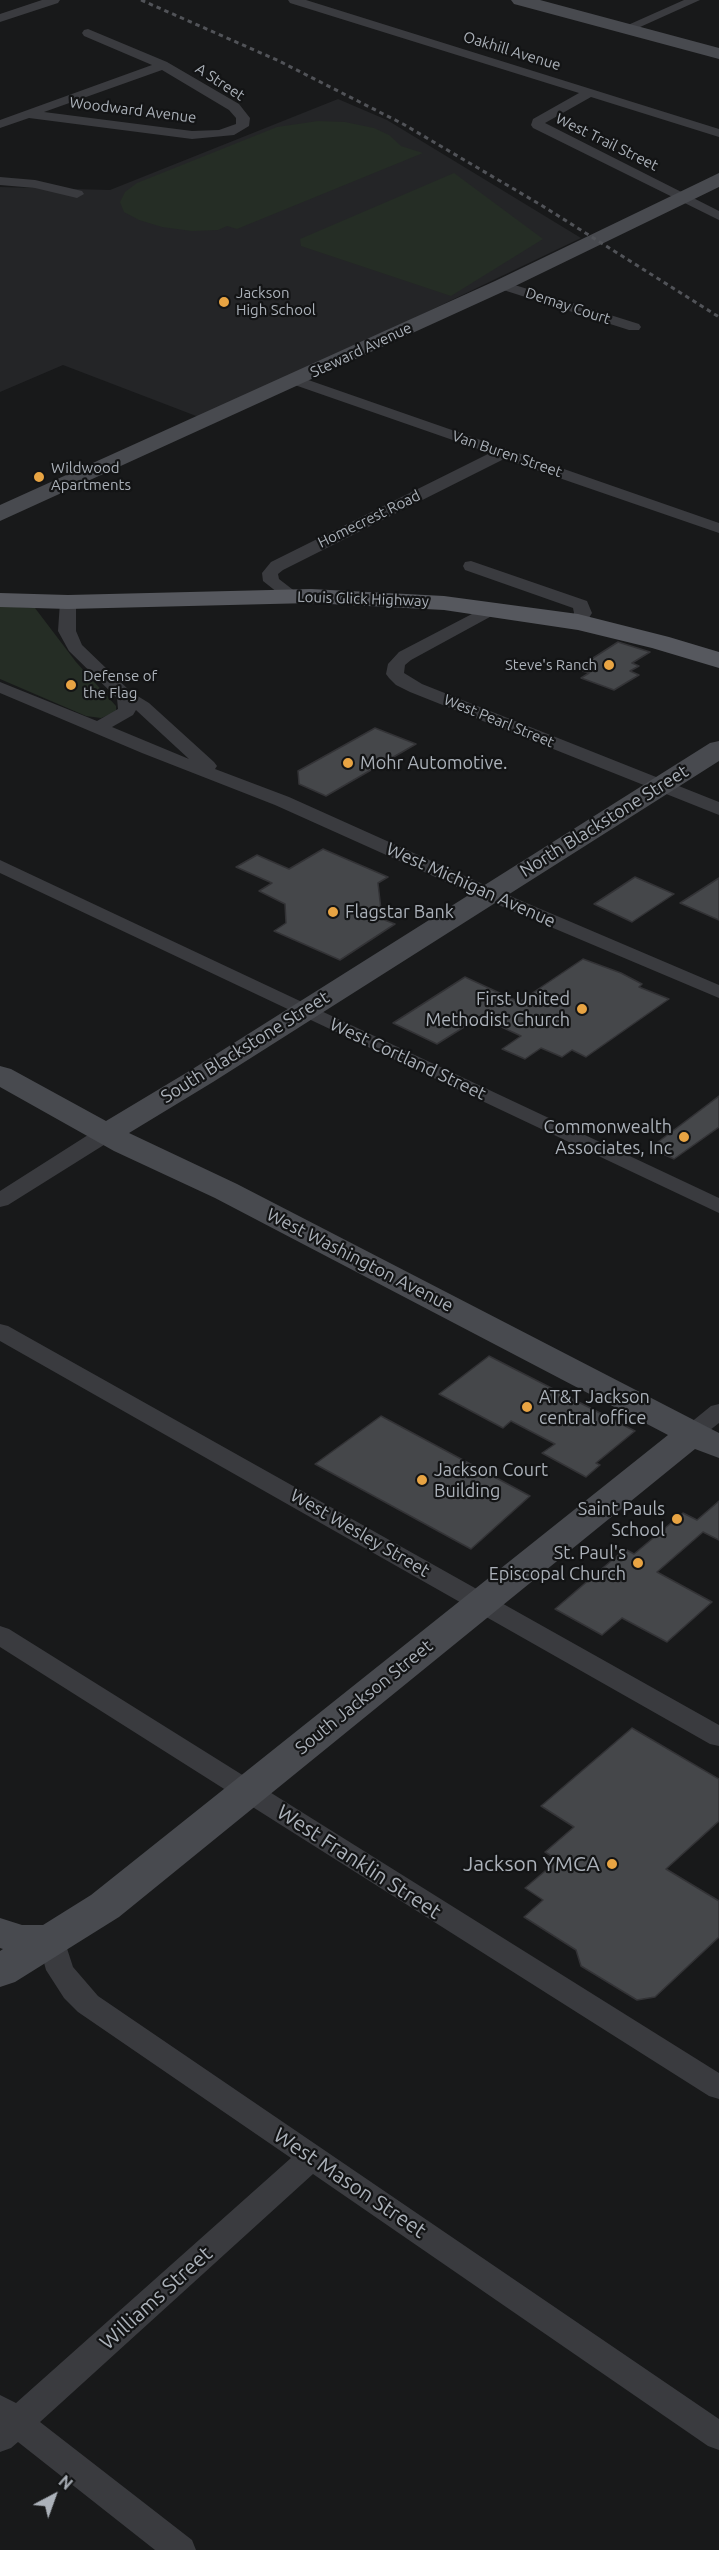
<!DOCTYPE html>
<html>
<head>
<meta charset="utf-8">
<style>
	body { margin:0 }
	#map { position:relative; width:719px; height:2550px; overflow:hidden; background:#18191a; font-family:Ubuntu,sans-serif }
	canvas { display:block }
	.north { position:absolute; left:24px; top:2466px; width:60px; height:60px; -webkit-text-stroke:4px #131415; paint-order:stroke; rotate:41deg; font-size:16px; font-weight:700; line-height:24px; text-align:center; color:#abb1b9 }
	.north::after { content:''; display:block; margin:auto; width:21px; height:27px; background:#abb1b9; clip-path:polygon(50% 0,100% 100%,50% 72%,0 100%) }
</style>
</head>
<body>
<div id="map">
<canvas width="719" height="2550"></canvas>
<div class="north">N</div>
</div>
<script>
const ctx = document.querySelector('canvas').getContext('2d');
ctx.lineJoin = 'round';
function fill(path, color) {
  ctx.fillStyle = color;
  ctx.fill(path, 'evenodd');
}
function toPath(rows) {
  const path = new Path2D();
  for (const r of rows) {
    path.moveTo(r[0], r[1]);
    for (let i = 2; i < r.length; i += 2) path.lineTo(r[i], r[i + 1]);
  }
  return path;
}
function stroke(path, color, width, dash) {
  ctx.strokeStyle = color;
  ctx.lineWidth = width;
  ctx.lineCap = dash ? 'butt' : 'round';
  ctx.setLineDash(dash || []);
  ctx.stroke(path);
}
function label(font, color, halo, rows, align = 'center') {
  ctx.font = font + ' Ubuntu,sans-serif';
  ctx.lineWidth = 4.5;
  ctx.setLineDash([]);
  ctx.textBaseline = 'middle';
  ctx.strokeStyle = halo;
  ctx.fillStyle = color;
  for (const [text, x, y, turn = 0] of rows) {
    ctx.save();
    ctx.translate(x, y);
    ctx.rotate((+turn || 0) * Math.PI / 180);
    ctx.textAlign = isNaN(turn) ? turn : align;
    if (halo) ctx.strokeText(text, 0, 0);
    ctx.fillText(text, 0, 0);
    ctx.restore();
  }
}
const built = toPath([
	[338,99,387,120,581,238,204,419,63,365,0,392,0,187,110,190]
]);
const green = toPath([
	[318,121,345,122,374,128,389,135,401,146,423,153,237,229,227,226,218,230,192,231,162,227,139,220,124,212,120,202,125,192,137,183,277,127],
	[454,173,543,239,451,296,301,246,300,239],
	[0,606,35,608,76,662,116,706,116,712,101,718,86,716,0,679]
]);
const building = toPath([
	[618,642,650,652,632,663,639,666,630,671,639,675,614,690,581,678,589,673,576,669,618,642],
	[375,728,416,744,326,796,299,784,298,771,375,728],
	[323,849,388,877,378,883,382,919,395,924,340,960,274,931,286,923,285,904,259,891,272,883,236,867,257,855,289,869,323,849],
	[635,877,674,894,632,922,594,904,635,877],
	[719,878,719,920,680,903,719,878],
	[583,959,621,973,642,984,639,987,669,999,586,1057,572,1050,562,1057,541,1048,525,1059,502,1049,521,1036,480,1017,437,1044,393,1023,465,977,519,1002,583,959],
	[719,1096,719,1127,674,1159,650,1148,719,1096],
	[489,1356,635,1431,596,1463,600,1465,586,1477,542,1453,555,1444,511,1421,503,1428,439,1394,489,1356],
	[381,1416,530,1496,471,1549,315,1464,381,1416],
	[719,1501,719,1540,703,1532,657,1572,712,1602,667,1642,622,1618,602,1635,555,1609,625,1549,634,1554,683,1513,697,1520,719,1501],
	[632,1728,719,1779,719,1821,666,1869,719,1901,719,1937,655,1997,637,2000,581,1966,576,1950,524,1917,543,1900,525,1888,558,1860,545,1852,574,1827,541,1806,632,1728]
]);
const street = toPath([
	[42,0,60,0,58,3,0,22,0,14,42,0],
	[288,0,306,0,719,129,719,137,591,97,545,123,719,211,719,220,533,128,531,125,533,119,579,93,290,3,288,0],
	[684,0,700,0,629,32,625,33,619,29,684,0],
	[88,29,167,62,239,104,250,118,249,126,234,135,192,139,29,118,0,128,0,120,152,65,84,36,82,33,84,30,88,29],
	[162,70,229,110,236,118,236,124,219,130,192,131,44,112,162,70],
	[0,177,35,180,82,191,84,194,77,198,35,188,0,185,0,177],
	[502,281,639,324,641,327,639,330,629,330,497,288,495,285,502,281],
	[294,375,719,523,719,533,504,459,283,570,278,574,279,579,301,596,299,600,293,601,287,600,263,581,262,573,271,562,490,453,289,383,286,380,289,377,294,375],
	[471,561,587,601,592,613,584,626,572,626,569,622,574,613,573,608,465,570,463,566,465,562,471,561],
	[68,597,74,598,76,602,76,631,82,645,131,692,149,703,214,762,217,766,215,769,289,797,496,890,719,985,719,998,482,898,275,805,142,753,0,693,0,682,97,721,118,709,117,698,69,651,58,631,60,602,62,598,68,597],
	[136,710,137,711,189,759,112,727,133,715,136,710],
	[493,603,499,604,502,608,499,612,411,660,405,665,404,673,422,684,719,802,719,815,410,692,396,685,389,678,386,674,388,664,399,652,493,603],
	[0,860,719,1198,719,1213,0,873,0,860],
	[107,1127,115,1128,118,1133,115,1138,8,1205,0,1207,0,1191,99,1128,107,1127],
	[0,1324,8,1326,719,1725,719,1746,710,1744,0,1341,0,1324],
	[719,1404,719,1423,700,1438,692,1441,684,1438,680,1433,684,1428,711,1406,719,1404],
	[0,1626,9,1629,719,2073,719,2099,709,2096,0,1647,0,1626],
	[52,1930,62,1933,73,1967,98,1996,719,2419,719,2450,708,2446,313,2174,40,2422,192,2540,196,2550,155,2550,18,2442,11,2448,0,2452,0,2395,16,2403,291,2158,78,2012,64,1998,46,1970,38,1940,42,1933,52,1930]
]);
const secondary = toPath([
	[511,0,540,0,719,48,719,59,514,4,511,0],
	[719,173,719,187,509,289,0,521,0,505,495,281,719,173],
	[719,741,719,761,213,1082,129,1133,237,1184,719,1433,719,1458,695,1449,119,1917,15,1982,0,1987,0,1951,3,1949,0,1948,0,1918,22,1925,43,1925,91,1895,668,1435,215,1198,114,1151,0,1087,0,1066,11,1069,106,1121,191,1070,710,743,719,741]
]);
const primary = toPath([
	[311,589,444,596,578,614,669,637,719,652,719,668,652,648,578,630,444,610,311,603,68,609,0,607,0,593,68,595,311,589]
]);
const rail = toPath([
	[141,0,279,61,403,124,541,205,719,317]
]);
const markers = [
	[224,302,6,"#e8a443"],
	[39,477,6,"#e8a443"],
	[609,665,6,"#e8a443"],
	[71,685,6,"#e8a443"],
	[348,763,6,"#e8a443"],
	[333,912,6,"#e8a443"],
	[582,1009,6,"#e8a443"],
	[684,1137,6,"#e8a443"],
	[527,1407,6,"#e8a443"],
	[422,1480,6,"#e8a443"],
	[677,1519,6,"#e8a443"],
	[638,1563,6,"#e8a443"],
	[612,1864,6,"#e8a443"]
];
const farStreetnames = [
	["Oakhill Avenue",512,51,17],
	["A Street",220,82,33],
	["Woodward Avenue",133,110,7],
	["West Trail Street",607,142,26],
	["Demay Court",568,306,18],
	["Steward Avenue",361,350,-25],
	["Van Buren Street",507,454,19],
	["Homecrest Road",369,519,-26],
	["Louis Glick Highway",363,599,2],
	["West Pearl Street",499,721,22]
];
const farPoinames = [
	["Jackson",236,293],
	["High School",236,310],
	["Wildwood",51,468],
	["Apartments",51,485],
	["Steve's Ranch",597,665,"right"],
	["Defense of",83,676],
	["the Flag",83,693]
];
const poiNames = [
	["Mohr Automotive.",360,763],
	["Flagstar Bank",345,912],
	["First United",570,999,"right"],
	["Methodist Church",570,1020,"right"],
	["Commonwealth",672,1127,"right"],
	["Associates, Inc",672,1148,"right"],
	["AT&T Jackson",539,1397],
	["central office",539,1418],
	["Jackson Court",434,1470],
	["Building",434,1491],
	["Saint Pauls",665,1509,"right"],
	["School",665,1530,"right"],
	["St. Paul's",626,1553,"right"],
	["Episcopal Church",626,1574,"right"]
];
const streetNames = [
	["North Blackstone Street",604,821,-32],
	["West Michigan Avenue",471,885,24],
	["South Blackstone Street",245,1047,-32],
	["West Cortland Street",408,1059,25],
	["West Washington Avenue",360,1260,27],
	["West Wesley Street",360,1533,30],
	["South Jackson Street",364,1697,-39]
];
const nearStreetnames = [
	["West Franklin Street",359,1862,33],
	["West Mason Street",350,2183,34],
	["Williams Street",156,2298,-42]
];
const nearPoinames = [
	["Jackson YMCA",600,1864]
];
fill(built, '#242527');
fill(green, '#252d25');
fill(building, '#45474a');
stroke(building, '#333336', 1.5);
fill(street, '#3a3b3f');
fill(secondary, '#484a4f');
fill(primary, '#56585e');
stroke(rail, '#515358', 3, [4.5, 4]);
for (const [x, y, r, color] of markers) {
  const dot = new Path2D();
  dot.arc(x, y, r, 0, 2 * Math.PI);
  ctx.fillStyle = color;
  ctx.fill(dot);
  stroke(dot, '#131415', 2);
}
label('15px', '#abb1b9', '#131415', farStreetnames);
label('15px', '#abb1b9', '#131415', farPoinames, 'left');
label('18px', '#abb1b9', '#131415', poiNames, 'left');
label('18px', '#abb1b9', '#131415', streetNames);
label('21px', '#abb1b9', '#131415', nearStreetnames);
label('21px', '#abb1b9', '#131415', nearPoinames, 'right');
</script>
</body>
</html>
